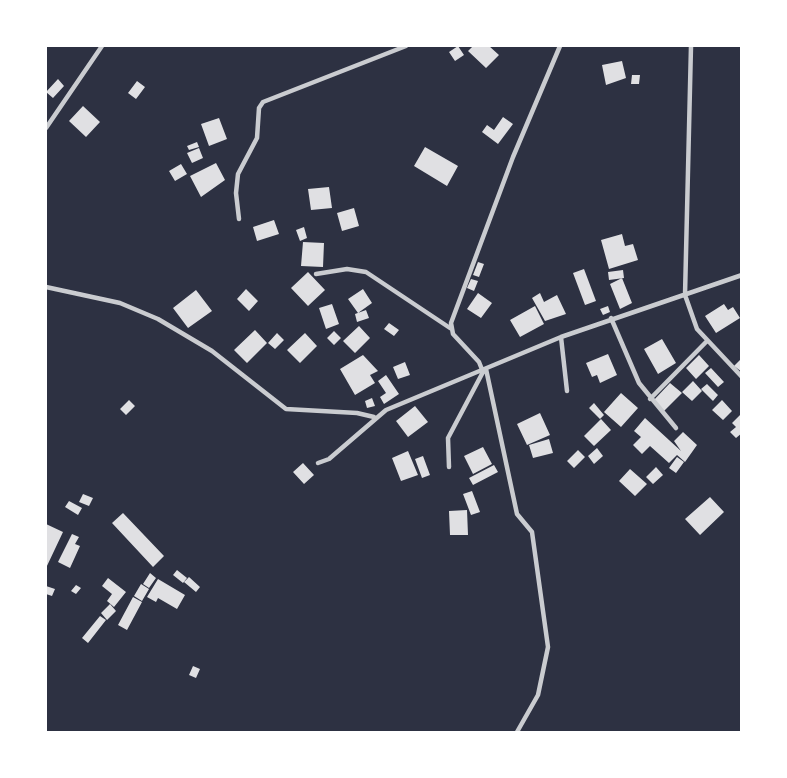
<!DOCTYPE html>
<html>
<head>
<meta charset="utf-8">
<style>
	body { margin:0 }
	#map { position:relative; width:787px; height:778px; overflow:hidden; background:#2d3142; font-family:Arial,sans-serif }
	canvas { display:block }
	.frame { position:absolute; inset:0; border:47px solid #fff; pointer-events:none }
</style>
</head>
<body>
<div id="map">
<canvas width="787" height="778"></canvas>
<div class="frame"></div>
</div>
<script>
const ctx = document.querySelector('canvas').getContext('2d');
ctx.lineJoin = 'round';
function fill(path, color) {
  ctx.fillStyle = color;
  ctx.fill(path, 'evenodd');
}
function toPath(rows) {
  const path = new Path2D();
  for (const r of rows) {
    path.moveTo(r[0], r[1]);
    for (let i = 2; i < r.length; i += 2) path.lineTo(r[i], r[i + 1]);
  }
  return path;
}
function stroke(path, color, width, dash) {
  ctx.strokeStyle = color;
  ctx.lineWidth = width;
  ctx.lineCap = dash ? 'butt' : 'round';
  ctx.setLineDash(dash || []);
  ctx.stroke(path);
}
const building = toPath([
	[458,46,464,55,455,61,449,52],
	[473,46,489,46,499,55,486,68,468,51],
	[622,61,626,78,606,85,602,65],
	[632,75,640,75,639,84,631,84],
	[58,79,64,86,53,98,46,92],
	[137,81,145,87,136,99,128,93],
	[83,106,100,122,86,137,69,121],
	[503,117,513,124,498,144,482,132,487,125,494,130],
	[219,118,227,139,209,146,201,124],
	[197,142,199,147,189,150,187,146],
	[425,147,458,166,447,186,414,166],
	[199,148,203,158,192,163,187,153],
	[216,163,225,180,201,197,190,176],
	[181,164,187,174,175,181,169,171],
	[329,187,332,208,311,210,308,189],
	[354,208,359,226,342,231,337,213],
	[274,220,279,234,257,241,253,227],
	[304,227,307,238,300,241,296,230],
	[622,234,625,246,633,244,638,260,609,269,601,240],
	[303,242,324,243,323,267,301,266],
	[478,262,484,264,479,277,473,275],
	[584,269,596,301,585,305,573,273],
	[623,270,624,278,609,280,608,272],
	[308,272,325,290,308,306,291,288],
	[622,278,632,303,620,309,610,284],
	[471,279,478,281,474,291,467,288],
	[246,289,258,301,249,311,237,299],
	[363,289,372,303,358,313,348,299],
	[196,290,212,311,188,328,173,308],
	[478,293,492,303,481,318,467,309],
	[540,293,544,302,557,295,566,314,545,321,532,298],
	[332,304,339,324,326,329,319,308],
	[724,304,728,310,733,307,740,318,716,333,705,316],
	[535,306,544,324,520,337,510,320],
	[608,306,610,312,603,315,600,309],
	[366,310,369,318,357,322,355,314],
	[389,323,399,330,394,336,384,329],
	[359,326,370,338,355,353,343,341],
	[255,330,267,343,247,363,234,350],
	[334,331,341,338,334,345,327,338],
	[277,333,284,340,275,349,268,343],
	[305,333,317,346,300,363,287,350],
	[662,339,676,363,658,374,644,349],
	[608,354,617,375,600,383,597,375,592,377,586,363],
	[363,355,378,371,370,375,375,383,355,395,340,369],
	[699,355,709,366,696,379,686,368],
	[742,358,742,372,734,366],
	[405,362,410,375,398,379,393,367],
	[711,368,724,382,718,387,705,373],
	[386,375,399,394,384,404,380,397,386,393,378,381],
	[693,381,702,391,692,401,682,392],
	[670,383,682,393,664,411,653,401],
	[707,384,718,395,713,401,701,389],
	[621,393,638,408,621,427,604,412],
	[372,398,375,406,367,408,365,401],
	[129,400,135,406,126,415,120,409],
	[722,400,732,411,723,420,712,410],
	[594,403,604,415,600,419,589,408],
	[415,406,428,422,408,437,396,421],
	[540,413,550,435,527,445,517,424],
	[742,413,742,433,736,438,730,432,736,427,732,423],
	[645,418,681,451,674,441,683,432,697,445,685,462,677,455,669,463,650,446,642,454,633,445,641,437,634,431],
	[601,419,611,430,594,446,584,436],
	[549,439,553,453,533,458,529,445],
	[483,447,492,464,473,474,464,456],
	[597,448,603,456,594,464,588,456],
	[578,450,585,457,574,468,567,461],
	[408,451,418,475,401,481,392,458],
	[423,456,430,475,422,478,415,459],
	[677,457,684,462,676,473,669,468],
	[303,463,314,475,304,484,293,472],
	[494,465,498,472,473,485,469,478],
	[656,467,663,475,653,484,646,477],
	[630,469,647,484,635,496,619,481],
	[472,491,480,512,471,515,463,494],
	[83,494,93,498,89,506,79,502],
	[710,497,724,512,700,535,685,519],
	[69,501,82,508,78,515,65,507],
	[467,510,468,535,450,535,449,511],
	[123,513,164,556,153,567,112,523],
	[46,524,63,532,46,568],
	[72,534,79,537,75,544,80,546,70,568,58,562],
	[177,570,187,578,183,583,173,575],
	[150,573,156,578,149,588,143,584],
	[189,577,200,587,196,592,184,582],
	[108,578,126,592,114,607,107,601,112,594,102,586],
	[158,579,185,595,177,609,158,598,156,602,147,597],
	[141,584,149,589,142,601,134,596],
	[76,585,81,588,76,594,71,591],
	[46,586,55,589,52,596,46,594],
	[133,597,142,602,127,630,118,625],
	[110,604,116,611,107,620,101,613],
	[100,616,106,620,88,643,82,638],
	[193,666,200,669,196,678,189,675]
]);
const minor = toPath([
	[691,46,685,295,697,329,742,377],
	[46,128,102,46],
	[239,219,236,193,238,174,257,138,259,108,263,102,406,46],
	[316,274,347,269,366,272,450,328],
	[46,287,120,303,158,319,212,351,286,409,357,413,374,417],
	[611,318,639,383,676,428],
	[561,337,567,391],
	[486,369,517,514,532,532,548,647,538,695,517,732],
	[650,399,707,341],
	[318,463,329,459,386,410,561,337,742,275],
	[449,467,448,438,483,372,479,362,453,334,451,323,513,157,560,46]
]);
fill(building, '#e0e0e3');
stroke(minor, '#caccd0', 4.5);
</script>
</body>
</html>
